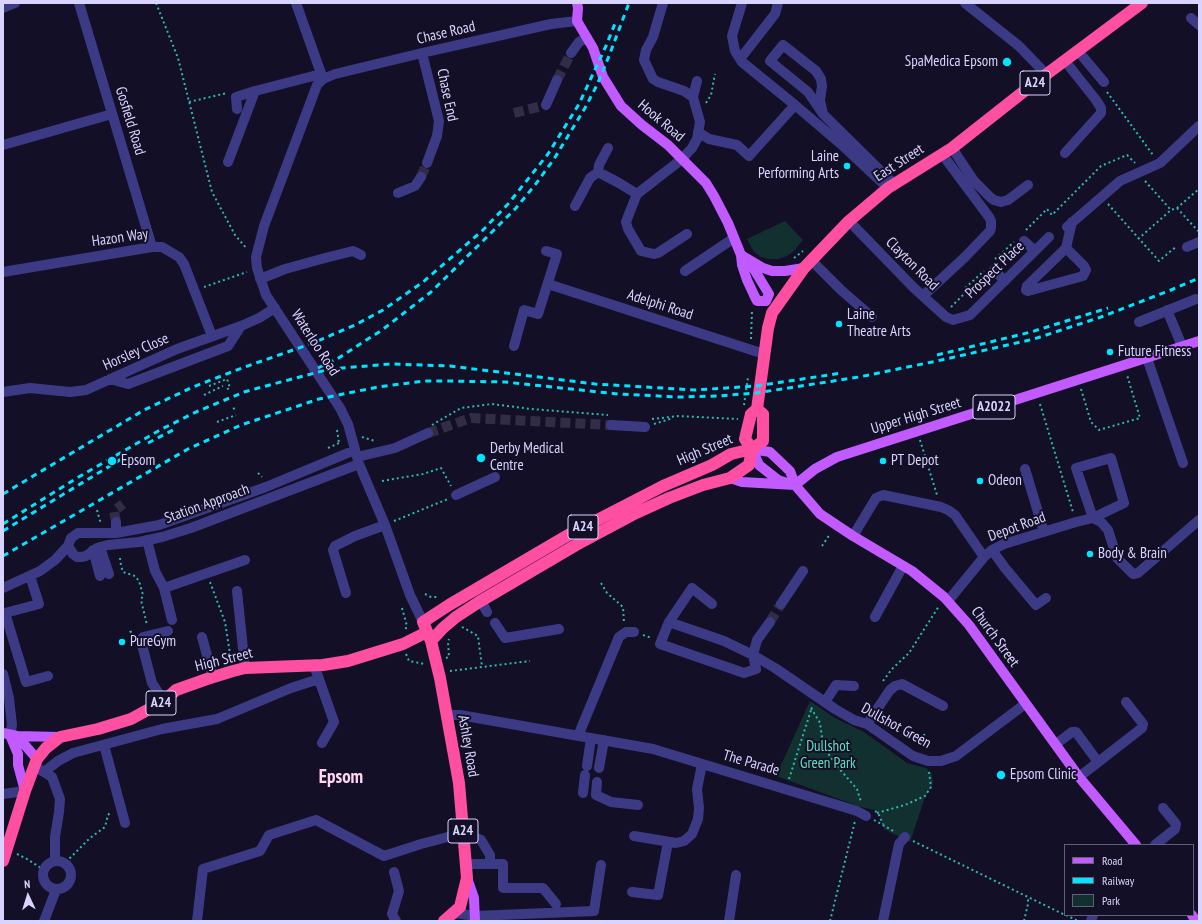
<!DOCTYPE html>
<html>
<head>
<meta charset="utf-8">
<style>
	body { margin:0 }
	#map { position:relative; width:1202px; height:924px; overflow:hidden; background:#130f26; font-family:"PT Sans Narrow",sans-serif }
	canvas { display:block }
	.frame { position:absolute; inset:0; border:4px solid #d9d4ff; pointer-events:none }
	.legend { position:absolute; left:1064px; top:844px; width:130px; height:72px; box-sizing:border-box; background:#130f26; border:1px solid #625e7d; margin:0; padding:5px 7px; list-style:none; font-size:12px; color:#d9d4ff }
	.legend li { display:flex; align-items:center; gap:8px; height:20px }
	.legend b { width:20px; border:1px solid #625e7d }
	.north { position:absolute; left:8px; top:876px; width:40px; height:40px; -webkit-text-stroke:3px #130f26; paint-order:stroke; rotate:356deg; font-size:11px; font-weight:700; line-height:16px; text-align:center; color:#d9d4ff }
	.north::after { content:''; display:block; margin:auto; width:14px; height:18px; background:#d9d4ff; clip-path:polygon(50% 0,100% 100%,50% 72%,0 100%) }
</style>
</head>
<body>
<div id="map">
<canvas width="1202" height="924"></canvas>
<div class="frame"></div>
<ul class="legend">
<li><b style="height:5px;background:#c25bff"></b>Road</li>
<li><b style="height:5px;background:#00e5ff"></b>Railway</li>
<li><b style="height:11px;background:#12302f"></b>Park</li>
</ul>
<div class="north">N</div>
</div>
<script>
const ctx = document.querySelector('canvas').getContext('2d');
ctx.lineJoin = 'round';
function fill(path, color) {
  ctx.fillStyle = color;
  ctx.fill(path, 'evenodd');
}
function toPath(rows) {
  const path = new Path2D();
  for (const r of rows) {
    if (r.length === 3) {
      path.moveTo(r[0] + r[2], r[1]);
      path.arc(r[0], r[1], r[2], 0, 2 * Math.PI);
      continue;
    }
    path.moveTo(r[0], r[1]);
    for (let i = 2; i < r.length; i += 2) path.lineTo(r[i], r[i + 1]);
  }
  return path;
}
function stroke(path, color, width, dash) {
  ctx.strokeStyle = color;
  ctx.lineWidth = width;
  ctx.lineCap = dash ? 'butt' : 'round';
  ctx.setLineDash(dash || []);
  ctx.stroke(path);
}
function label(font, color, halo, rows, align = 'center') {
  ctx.font = font + ' "PT Sans Narrow",sans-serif';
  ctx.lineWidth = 4;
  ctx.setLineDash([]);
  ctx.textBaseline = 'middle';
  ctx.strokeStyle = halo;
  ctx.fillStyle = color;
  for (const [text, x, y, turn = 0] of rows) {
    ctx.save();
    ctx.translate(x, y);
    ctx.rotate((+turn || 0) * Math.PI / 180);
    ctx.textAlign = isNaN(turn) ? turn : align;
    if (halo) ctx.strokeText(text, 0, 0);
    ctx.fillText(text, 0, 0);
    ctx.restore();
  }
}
const green = toPath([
	[785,221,803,240,794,251,787,256,778,259,769,259,761,257,754,252,747,239],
	[810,701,835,718,864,732,907,763,926,768,932,774,933,784,924,800,910,842,884,829,878,811,858,806,776,776]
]);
const minorTunnel = toPath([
	[557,80,571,53],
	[514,113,546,105],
	[421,177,427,163],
	[428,433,471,418,611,425],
	[116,522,114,511,123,504],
	[770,622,781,604]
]);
const path = toPath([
	[156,3,178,58,212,192,235,235,247,249],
	[1107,92,1153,155],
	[189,102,227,93],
	[706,103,711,95,715,74],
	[1145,181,1171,210,1177,208,1199,189],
	[1108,204,1159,261,1177,246],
	[1177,208,1198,231],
	[1026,230,1047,209,1052,215,1101,166,1127,155,1135,163],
	[1138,239,1171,210],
	[794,258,803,251],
	[995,259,1014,242],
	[204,287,247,272],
	[951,307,964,294,964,289,984,271],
	[751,339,752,310],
	[209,386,227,379,230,388,225,390],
	[1081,389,1091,422,1099,430,1140,418,1127,375],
	[204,395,223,386],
	[1040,404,1073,512],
	[744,405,748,377],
	[233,409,237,407],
	[652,419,679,416,738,419],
	[217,422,236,415],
	[654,424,673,418],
	[432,425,461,408,492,404,531,409,608,415],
	[337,430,339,443],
	[362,437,375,441],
	[920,440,937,495],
	[328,448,339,443],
	[258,473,262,477],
	[382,481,423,474,441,468,451,486],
	[97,510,100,521,99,522],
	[394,521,448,499],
	[822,546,830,534],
	[120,558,121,566,123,572,135,576,139,581,143,595,141,600,147,625],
	[210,582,225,622,231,660],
	[601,583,607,593,623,607,624,623],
	[425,594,431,597,438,597],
	[402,608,407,626,405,630],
	[462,627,478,636,482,667],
	[643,635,652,638],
	[131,637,130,632,134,631],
	[406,654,409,661,425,664],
	[446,658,449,657,448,642,449,639],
	[450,671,530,661],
	[883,681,892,669,909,653,939,606],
	[811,708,820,723,822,738,827,752,837,766,857,789,861,802],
	[924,734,926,749],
	[789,779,812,707],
	[875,811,878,813,883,824],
	[877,813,905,805,925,796,931,787,929,772],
	[874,820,895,832],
	[913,841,1065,915],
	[17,854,27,859,44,870],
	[66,862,90,838,105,827,108,815,111,812],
	[1066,915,1078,921],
	[830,921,855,821],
	[1024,921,1028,904,1028,897]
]);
const minor = toPath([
	[79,3,152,247],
	[296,3,323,79],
	[663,3,653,37,646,50,644,60,653,79,658,82,684,91,693,97],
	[742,3,732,36,735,51,742,62,795,105],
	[965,3,1019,46,1047,75],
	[3,8,15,3],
	[1191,18,1199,25],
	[1078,51,1104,82],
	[422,53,439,121,437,136,427,163],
	[571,53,579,42,587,38],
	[740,59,775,14,778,3],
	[546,105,557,80],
	[237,109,236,97,255,91],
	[823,114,808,92,770,61,783,45,816,71,821,79,822,86,820,100,823,114,894,184],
	[698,132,709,139,737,145,749,156,795,105,842,145,888,188],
	[3,145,112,114],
	[952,148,974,181,990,197,994,200,1001,202,1008,200,1028,185],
	[1065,153,1101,113,1101,108,1096,100,1065,61],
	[228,162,255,91,321,74],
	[598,172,599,165,608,148],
	[398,193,415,186,421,177],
	[575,206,590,178,598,172,619,183,637,194],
	[849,221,914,288,946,317,953,320,970,315,1049,237],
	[1067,227,1120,181,1160,163,1199,126],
	[687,234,658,253,654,254,641,251,628,229,626,222,629,214,637,194,682,159,692,148,697,139,700,122,693,97,697,81],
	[1024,241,1035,251],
	[1187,247,1199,242],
	[1066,248,1084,266,1086,270,1083,276,1028,291,1026,290,1027,286,1066,248,1072,222],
	[811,260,841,290,872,317],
	[994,270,1005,281],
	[685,271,734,238],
	[3,272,152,247,162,247,179,257,184,264,212,336],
	[260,279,285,269,325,258,353,251,361,255],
	[548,284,764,354],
	[923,296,965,257,990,231,991,228,991,221,989,217,942,154],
	[1167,310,1182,346],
	[1139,322,1196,299],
	[514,346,524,310,538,314,557,254,546,251],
	[1147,358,1183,463],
	[110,379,128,384,228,346,241,326],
	[3,392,30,388,70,392,86,390,177,349,241,326,259,318,275,308],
	[611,425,645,427],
	[355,450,266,487,159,525,116,533,78,533,71,538,68,546,73,554,77,557,81,557,86,556,97,548,108,545,139,542,162,537,191,528,359,464],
	[357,457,395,448,428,433],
	[1025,469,1044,532],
	[456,495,495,477],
	[116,522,116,533],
	[853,536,876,498,883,495,888,496,941,507,948,510,955,515,984,557],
	[147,540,155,571,164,588,172,620],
	[100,547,109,574],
	[93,550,100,576],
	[992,550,1005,568,1036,605,1046,598],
	[30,576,39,604,5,613,26,682,48,676],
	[3,588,40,571,55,560,68,546],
	[164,588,245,560],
	[237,591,245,668],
	[346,593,333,550,335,546,355,536,385,525],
	[481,601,487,612],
	[948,601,984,557,992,550,1004,544,1076,522,1093,518,1124,503,1111,458,1076,468,1093,518,1101,522,1108,530,1117,558,1133,574,1138,573,1199,520],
	[781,604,803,571],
	[875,617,903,566],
	[423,622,410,595,385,525,359,464,348,424,340,408,266,295,257,268,256,257,264,226,317,85,323,79,335,74,422,53,551,24,577,21],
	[669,622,692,588,712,604],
	[770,622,757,640,753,655,756,669,744,673,660,644,669,622,724,641,753,655,775,668,835,709,854,720,867,724,913,756,928,761,941,761,956,756,1025,704],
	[495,623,505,638,559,629],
	[202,637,213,677],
	[314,665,334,722,322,743],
	[3,674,9,698,12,725,10,735],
	[164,701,152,683,141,641,143,637,168,631],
	[825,702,836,685,854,686],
	[446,715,460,715,653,749,857,811,866,816],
	[867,724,890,690,895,686,902,684,943,706],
	[578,736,619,637,626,632,634,632],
	[1056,744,1072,732,1076,732,1098,762],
	[104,745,125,823],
	[587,766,591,738],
	[599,768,604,740],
	[39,769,52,777,60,799,59,812,55,837,55,861],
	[44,772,58,761,73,753,162,729,217,719,291,688,319,679],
	[1079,777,1142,728,1143,724,1126,702],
	[597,782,596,795,611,802,638,805],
	[583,793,585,775],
	[3,794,25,791],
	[634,836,676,843,684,841,692,834,698,819,699,808,697,789,702,764],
	[463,837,476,838,481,840,490,855,490,864,503,864,503,888,543,888,556,904],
	[1155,845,1175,829,1176,824,1163,808],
	[57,875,14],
	[466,864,490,864],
	[394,872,399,891,392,914,396,921],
	[632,892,658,895,668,842],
	[455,913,475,916,594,911,601,865],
	[44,921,56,890],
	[197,921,203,869,260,851,269,835,316,820,384,856,421,844,463,833],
	[729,921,736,875],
	[883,921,899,844,905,837],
	[1091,921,1093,915]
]);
const major = toPath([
	[577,3,578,8,577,21,593,48,603,77,621,106,642,125,668,145,706,183,714,196,728,223,741,255,742,265,747,280,754,295,757,301,766,301],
	[741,255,763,268,772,271,785,271,804,268],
	[748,262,752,266,769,294,766,301],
	[752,449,770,452,790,471,795,485,820,514,853,536,912,571,944,597,969,625,1079,777,1136,845],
	[752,449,759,465,778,480,787,483],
	[730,478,742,482,795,485],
	[795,485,815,469,837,457,1199,341],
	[3,733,17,736,60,737],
	[10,735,18,754,18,765,25,791],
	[17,736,37,759],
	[467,878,474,898,475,921],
	[1192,915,1196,921]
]);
const highway = toPath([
	[752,449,745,439,751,414,757,409,768,328,772,313,804,268,849,221,888,188,952,148,1032,85,1142,3],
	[431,641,443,628,456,617,479,602,576,545,636,513,669,498,703,485,730,478,749,465,752,449],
	[3,861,25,791,37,759,46,748,60,737,98,729,131,719,164,701,176,690,207,679,233,671,245,668,323,665,348,661,403,644,427,632],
	[444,921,460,907,467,878,459,783,440,678,431,641,423,622,449,605,570,534,663,486,712,465,731,454,752,449,763,441,763,414,757,409]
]);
const rail = toPath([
	[937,355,1031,332,1108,308],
	[318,368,337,359,382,330,431,292,489,235,516,208,535,185,554,159,585,108,597,85,609,56,629,3],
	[148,443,177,428],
	[3,494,144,410,193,387,242,368,313,343,355,325,383,310,423,282,482,231,508,204,548,154,579,104,606,46,616,21],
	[3,524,77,478,160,430,196,412,244,392,262,387,330,369,391,364,450,366,595,384,695,390,756,386,842,373],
	[3,531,123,458],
	[3,556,188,449,241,425,319,399,378,387,424,381,446,381,505,382,618,394,679,397,717,396,756,393,859,377,937,361,1034,339,1101,317,1171,290,1199,278]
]);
const markers = [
	[1007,62,5,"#00e5ff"],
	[847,166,4,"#00e5ff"],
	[839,324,4,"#00e5ff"],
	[1110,352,4,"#00e5ff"],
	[481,458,5,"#00e5ff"],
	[112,461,5,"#00e5ff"],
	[883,461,4,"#00e5ff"],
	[980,481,4,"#00e5ff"],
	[1090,554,4,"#00e5ff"],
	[122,642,4,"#00e5ff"],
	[1001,775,5,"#00e5ff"]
];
const shields = [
	[1035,83,30],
	[994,407,42],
	[583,527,30],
	[161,703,30],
	[463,831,30]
];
const shieldNames = [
	["A24",1035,83],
	["A2022",994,407],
	["A24",583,527],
	["A24",161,703],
	["A24",463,831]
];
const streetNames = [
	["Chase Road",446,33,-13],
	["Chase End",447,95,78],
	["Gosfield Road",130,121,73],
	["Hook Road",661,121,40],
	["East Street",899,163,-33],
	["Hazon Way",120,238,-8],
	["Clayton Road",912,264,45],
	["Prospect Place",995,270,-44],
	["Adelphi Road",660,305,18],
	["Waterloo Road",315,343,57],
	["Horsley Close",136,352,-24],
	["Upper High Street",916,416,-17],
	["High Street",705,450,-23],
	["Station Approach",207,504,-20],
	["Depot Road",1017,527,-20],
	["Church Street",995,637,54],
	["High Street",224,660,-14],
	["Dullshot Green",896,726,29],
	["Ashley Road",468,746,80],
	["The Parade",751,763,16]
];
const poiNames = [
	["SpaMedica Epsom",998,62,"right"],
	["Laine",839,157,"right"],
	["Performing Arts",839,174,"right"],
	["Laine",847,315],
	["Theatre Arts",847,332],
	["Future Fitness",1118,352],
	["Derby Medical",490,449],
	["Centre",490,466],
	["Epsom",121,461],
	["PT Depot",891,461],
	["Odeon",988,481],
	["Body & Brain",1098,554],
	["PureGym",130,642],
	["Epsom Clinic",1010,775]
];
const parkNames = [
	["Dullshot",828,747],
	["Green Park",828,764]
];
const districtNames = [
	["Epsom",341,778]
];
fill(green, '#12302f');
stroke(minorTunnel, '#312d47', 10, [10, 5]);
stroke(path, '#2fb8b0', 2, [2, 3]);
stroke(minor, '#3d3a85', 10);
stroke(major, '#c25bff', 10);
stroke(highway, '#ff4fa3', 12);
stroke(rail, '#00e5ff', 3, [6, 5]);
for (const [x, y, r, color] of markers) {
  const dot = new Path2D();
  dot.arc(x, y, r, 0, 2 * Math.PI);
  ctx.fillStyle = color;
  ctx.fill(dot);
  stroke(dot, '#130f26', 1.5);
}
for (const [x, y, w] of shields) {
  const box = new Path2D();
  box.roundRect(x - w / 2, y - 12, w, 24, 3);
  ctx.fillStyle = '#130f26';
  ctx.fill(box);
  stroke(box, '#d9d4ff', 1);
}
label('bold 14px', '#d9d4ff', null, shieldNames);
label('15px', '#d9d4ff', '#130f26', streetNames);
label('15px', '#d9d4ff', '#130f26', poiNames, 'left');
label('15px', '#5fe0c0', '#130f26', parkNames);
label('bold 19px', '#ffd6f0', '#130f26', districtNames);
</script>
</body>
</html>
